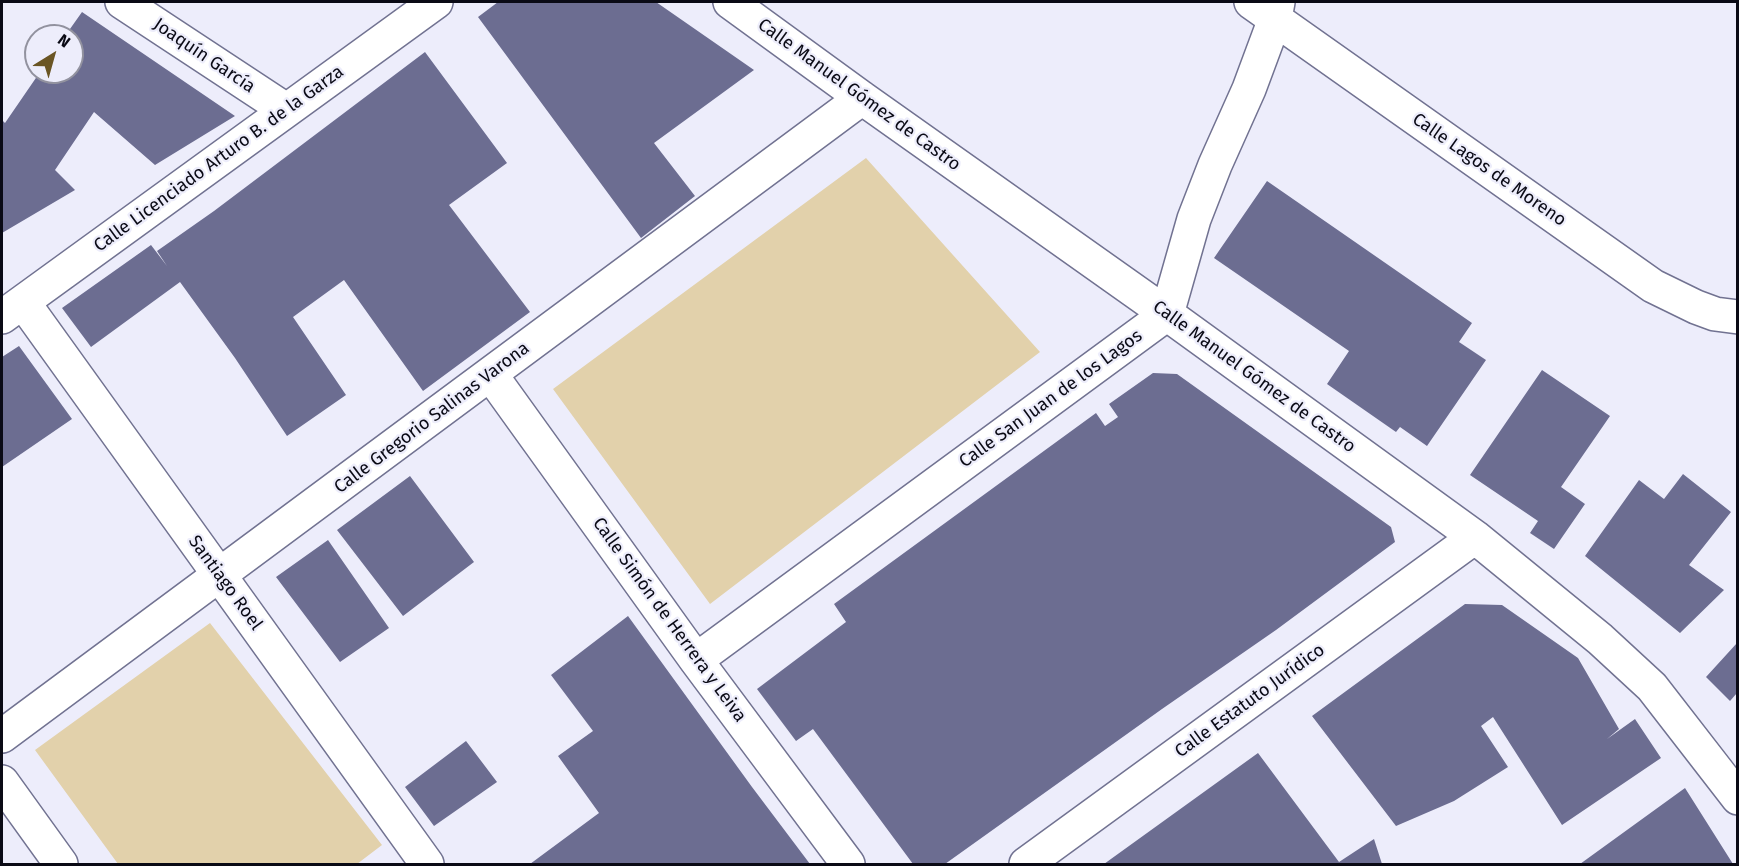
<!DOCTYPE html>
<html>
<head>
<meta charset="utf-8">
<style>
	body { margin:0 }
	#map { position:relative; width:1739px; height:866px; overflow:hidden; background:#ededfb; font-family:"Fira Sans",sans-serif }
	canvas { display:block }
	.frame { position:absolute; inset:0; border:3px solid #0a0a15; pointer-events:none }
	.north { position:absolute; left:24px; top:24px; width:60px; height:60px; box-sizing:border-box; background:#ededfb; border:2px solid #92929f; border-radius:50%; rotate:37deg; font-size:16px; font-weight:700; line-height:24px; text-align:center; color:#0a0a15 }
	.north::after { content:''; display:block; margin:auto; width:21px; height:27px; background:#6a5524; clip-path:polygon(50% 0,100% 100%,50% 72%,0 100%) }
</style>
</head>
<body>
<div id="map">
<canvas width="1739" height="866"></canvas>
<div class="frame"></div>
<div class="north">N</div>
</div>
<script>
const ctx = document.querySelector('canvas').getContext('2d');
ctx.lineJoin = 'round';
function fill(path, color) {
  ctx.fillStyle = color;
  ctx.fill(path, 'evenodd');
}
function toPath(rows) {
  const path = new Path2D();
  for (const r of rows) {
    path.moveTo(r[0], r[1]);
    for (let i = 2; i < r.length; i += 2) path.lineTo(r[i], r[i + 1]);
  }
  return path;
}
function stroke(path, color, width, dash) {
  ctx.strokeStyle = color;
  ctx.lineWidth = width;
  ctx.lineCap = dash ? 'butt' : 'round';
  ctx.setLineDash(dash || []);
  ctx.stroke(path);
}
function label(font, color, halo, rows, align = 'center') {
  ctx.font = font + ' "Fira Sans",sans-serif';
  ctx.lineWidth = 4.5;
  ctx.setLineDash([]);
  ctx.textBaseline = 'middle';
  ctx.strokeStyle = halo;
  ctx.fillStyle = color;
  for (const [text, x, y, turn = 0] of rows) {
    ctx.save();
    ctx.translate(x, y);
    ctx.rotate((+turn || 0) * Math.PI / 180);
    ctx.textAlign = isNaN(turn) ? turn : align;
    if (halo) ctx.strokeText(text, 0, 0);
    ctx.fillText(text, 0, 0);
    ctx.restore();
  }
}
const green = toPath([
	[866,158,1040,352,710,604,553,389],
	[210,623,382,845,357,864,118,864,35,750]
]);
const building = toPath([
	[498,2,656,2,754,70,654,143,695,196,641,238,478,17],
	[82,12,235,116,155,165,94,112,55,170,75,190,2,233,2,120,5,123,40,72,72,72,72,36,65,36],
	[425,52,507,163,449,205,530,312,423,391,344,280,293,317,346,395,287,436,235,358,180,282,91,347,62,308,151,245,167,266,157,251,214,211],
	[1267,181,1472,323,1459,342,1486,360,1427,446,1400,427,1396,432,1327,384,1349,351,1214,258],
	[19,346,72,419,2,467,2,357],
	[1542,370,1610,416,1561,487,1585,504,1554,549,1530,533,1538,521,1470,475],
	[1153,373,1177,374,1391,527,1395,542,1276,630,1162,709,945,864,913,864,813,729,796,741,757,689,846,622,834,604,1096,413,1105,426,1118,417,1109,404],
	[1683,474,1731,512,1689,565,1724,590,1680,633,1585,556,1639,480,1664,499],
	[410,476,474,562,403,616,337,530],
	[328,540,389,628,340,662,276,577],
	[1465,604,1502,605,1578,658,1619,729,1607,739,1635,719,1661,758,1562,825,1493,717,1481,726,1508,767,1454,801,1396,826,1312,716],
	[628,616,752,787,810,864,530,864,599,813,558,756,593,731,551,675],
	[1737,643,1737,693,1730,701,1706,677],
	[466,741,497,782,434,826,405,787],
	[1258,753,1339,862,1374,839,1382,864,1104,864],
	[1685,788,1733,864,1580,864]
]);
const minor = toPath([
	[122,2,286,110],
	[730,2,862,98,1167,314,1475,537,1600,639,1652,687,1738,798],
	[1251,2,1653,286,1696,307,1715,314,1738,317],
	[23,302,427,864],
	[2,317,436,2],
	[491,375,696,660,848,864],
	[696,660,1167,314,1194,219,1215,165,1249,89,1275,19,1278,2],
	[2,736,862,98],
	[2,782,61,864],
	[1026,864,1475,537]
]);
const streetNames = [
	["Joaquín García",204,56,34],
	["Calle Manuel Gómez de Castro",859,95,36],
	["Calle Licenciado Arturo B. de la Garza",219,159,-36],
	["Calle Lagos de Moreno",1489,170,35],
	["Calle Manuel Gómez de Castro",1254,377,36],
	["Calle San Juan de los Lagos",1051,399,-36],
	["Calle Gregorio Salinas Varona",432,418,-37],
	["Santiago Roel",225,583,54],
	["Calle Simón de Herrera y Leiva",669,620,54],
	["Calle Estatuto Jurídico",1250,701,-36]
];
fill(green, '#e2d1ab');
fill(building, '#6c6d91');
stroke(minor, '#717291', 36);
stroke(minor, '#fff', 33);
label('18px', '#0a0a15', '#ededfb', streetNames);
</script>
</body>
</html>
